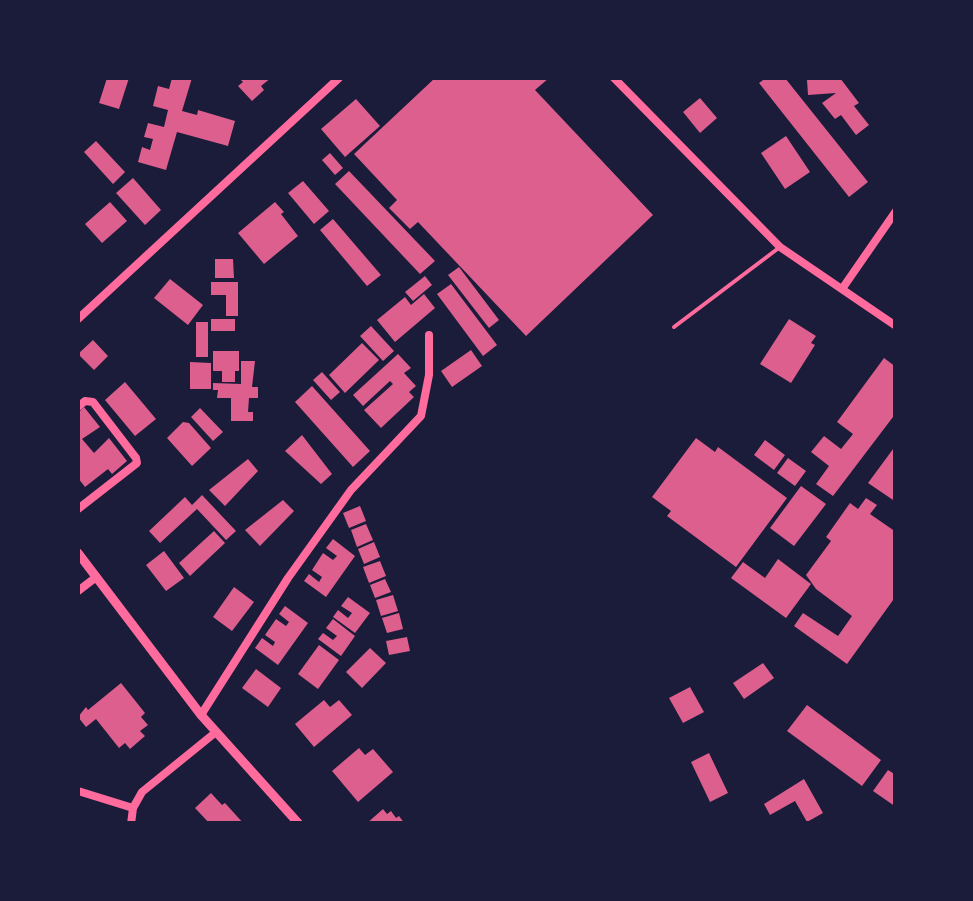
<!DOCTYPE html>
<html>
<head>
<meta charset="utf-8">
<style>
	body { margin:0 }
	#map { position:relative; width:973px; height:901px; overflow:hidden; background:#1b1b3a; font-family:"IBM Plex Serif",serif }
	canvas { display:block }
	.frame { position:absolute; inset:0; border:80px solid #1b1b3a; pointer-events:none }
</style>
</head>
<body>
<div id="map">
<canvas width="973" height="901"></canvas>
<div class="frame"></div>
</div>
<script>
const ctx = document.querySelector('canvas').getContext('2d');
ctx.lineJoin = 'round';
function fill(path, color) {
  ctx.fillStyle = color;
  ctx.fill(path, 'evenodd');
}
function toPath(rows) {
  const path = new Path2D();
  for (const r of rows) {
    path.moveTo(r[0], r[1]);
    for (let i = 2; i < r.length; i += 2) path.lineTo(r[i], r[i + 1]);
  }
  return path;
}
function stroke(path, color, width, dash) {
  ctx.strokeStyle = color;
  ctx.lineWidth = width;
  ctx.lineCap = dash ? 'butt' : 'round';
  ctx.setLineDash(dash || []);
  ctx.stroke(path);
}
const building = toPath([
	[107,78,129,78,119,109,99,103],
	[172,78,192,78,182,111,197,115,198,110,235,121,228,146,177,132,166,170,138,162,142,147,150,150,153,139,144,137,148,123,164,127,168,110,153,106,158,86,169,89],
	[239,78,271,78,261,86,264,90,252,101,238,86,243,82],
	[435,78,549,78,535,90,653,215,526,336,418,222,410,229,389,208,397,200,354,154],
	[766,78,785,78,868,182,849,197,759,83],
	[840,78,859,103,854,106,869,125,856,135,841,115,835,119,822,103,836,93,808,95,807,80],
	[700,98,717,118,700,133,683,112],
	[356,99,380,126,345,157,321,129],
	[786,136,810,172,785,189,761,153],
	[96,141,125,172,113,184,84,152],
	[330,153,343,168,335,175,322,160],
	[349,171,435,261,420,274,335,184],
	[133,178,161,210,145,225,116,193],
	[303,181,329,211,314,224,288,193],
	[110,202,127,221,102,243,85,224],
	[275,202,284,212,281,214,298,236,264,264,238,233],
	[333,219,381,275,367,286,320,230],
	[215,259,233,259,234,278,215,278],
	[459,267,499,320,489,328,448,275],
	[425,276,432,285,413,301,405,292],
	[170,279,203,305,188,325,154,298],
	[211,282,238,282,238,316,226,316,226,295,211,295],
	[451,284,497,345,483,356,437,294],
	[424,294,435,308,395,342,377,320,405,297,411,305],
	[211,319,235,319,235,331,211,331],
	[789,319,816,336,811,343,815,345,791,383,760,364],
	[196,322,208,322,208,357,196,357],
	[371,326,394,351,383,361,360,336],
	[93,340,108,356,94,370,78,354],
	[362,343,379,360,345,393,329,375],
	[471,350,482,366,452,387,441,371],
	[213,351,239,351,239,371,235,371,235,382,222,382,222,371,213,371],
	[398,354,411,368,404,373,416,386,409,392,414,397,381,428,364,410,393,384,390,381,363,406,353,395],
	[884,358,896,367,896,413,833,496,816,484,829,466,811,452,824,436,841,449,853,434,837,422],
	[241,361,255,361,252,387,258,387,258,398,249,398,248,412,253,412,253,421,231,421,231,398,217,398,218,390,213,390,213,383,241,384],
	[190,362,211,363,211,389,190,389],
	[322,372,340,392,331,400,313,380],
	[125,382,156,419,135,436,105,400],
	[312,386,370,451,353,467,295,402],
	[84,407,100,427,82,439,94,453,109,438,127,461,112,474,108,469,85,487,78,478,78,413],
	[200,408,223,432,213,441,191,417],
	[183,422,189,423,211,448,192,466,167,438],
	[302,435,332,474,321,484,285,451],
	[696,438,715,452,718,447,787,498,736,567,667,516,671,511,652,497],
	[765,440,785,455,774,470,754,455],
	[896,445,896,502,868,483],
	[788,458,806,471,795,486,777,473],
	[248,459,258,471,225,506,209,490],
	[801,486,826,504,794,546,770,528],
	[202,495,236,531,226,540,197,509,160,543,149,531,185,497,192,505],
	[866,498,877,505,870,514,896,532,896,596,847,664,794,626,803,613,838,636,852,616,816,589,806,575,831,541,826,537,850,503,858,509],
	[283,500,294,511,260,546,245,530],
	[360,506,366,521,349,528,343,513],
	[366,524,373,540,357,547,351,530],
	[214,531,225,543,190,576,179,563],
	[333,539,355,556,326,597,304,581,309,574,319,582,322,577,312,570,323,553,333,560,337,556,326,548],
	[374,542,380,557,364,564,358,549],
	[164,551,184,578,166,591,146,565],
	[778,559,811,584,786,618,731,578,743,562,765,578],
	[380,561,386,576,369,583,363,567],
	[385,579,391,592,375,598,370,585],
	[234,587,254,602,232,631,213,617],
	[393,595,398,611,381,616,376,600],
	[348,597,370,613,355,633,333,617,338,610,348,618,352,613,341,606],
	[285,606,308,623,278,665,255,648,262,638,273,646,275,642,265,635,276,619,286,626,289,622,279,614],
	[399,613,403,629,387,633,382,618],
	[333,619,355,636,341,656,318,639,323,633,333,640,337,636,326,628],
	[407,637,410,651,389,655,386,641],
	[319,645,339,660,318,689,298,674],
	[370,648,386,663,362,688,346,672],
	[763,663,774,678,744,699,733,683],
	[256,669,281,688,268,707,242,688],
	[121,683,145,713,141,717,148,725,140,731,145,736,130,749,125,743,119,748,96,719,86,727,78,717,86,707,88,710],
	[690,687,704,712,683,723,669,698],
	[324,700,330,707,339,700,352,715,314,747,295,724],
	[807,705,881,760,862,786,787,731],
	[359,748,365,755,373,749,393,772,358,802,332,771],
	[709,753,728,793,710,802,691,762],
	[888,770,896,775,896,807,873,791],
	[804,779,823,813,807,822,795,801,770,815,764,804],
	[211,793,222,805,225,803,244,824,210,824,195,808],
	[383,809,387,814,391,811,396,818,399,816,405,824,366,824]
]);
const service = toPath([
	[674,327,780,247]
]);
const minor = toPath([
	[614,78,780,247,896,326],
	[842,289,896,211],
	[78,319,339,78],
	[78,407,85,401,93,402,136,458,137,463,78,509],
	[78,591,95,578],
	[201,715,288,578,351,490,421,416,429,375,429,335],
	[78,791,133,808],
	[131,824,133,808,142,792,216,732]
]);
const tertiary = toPath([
	[78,553,201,715,299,824]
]);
fill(building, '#dd5f8e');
stroke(service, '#ff6b9d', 4);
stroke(minor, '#ff6b9d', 8);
stroke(tertiary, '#ff6b9d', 9);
</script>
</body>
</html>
